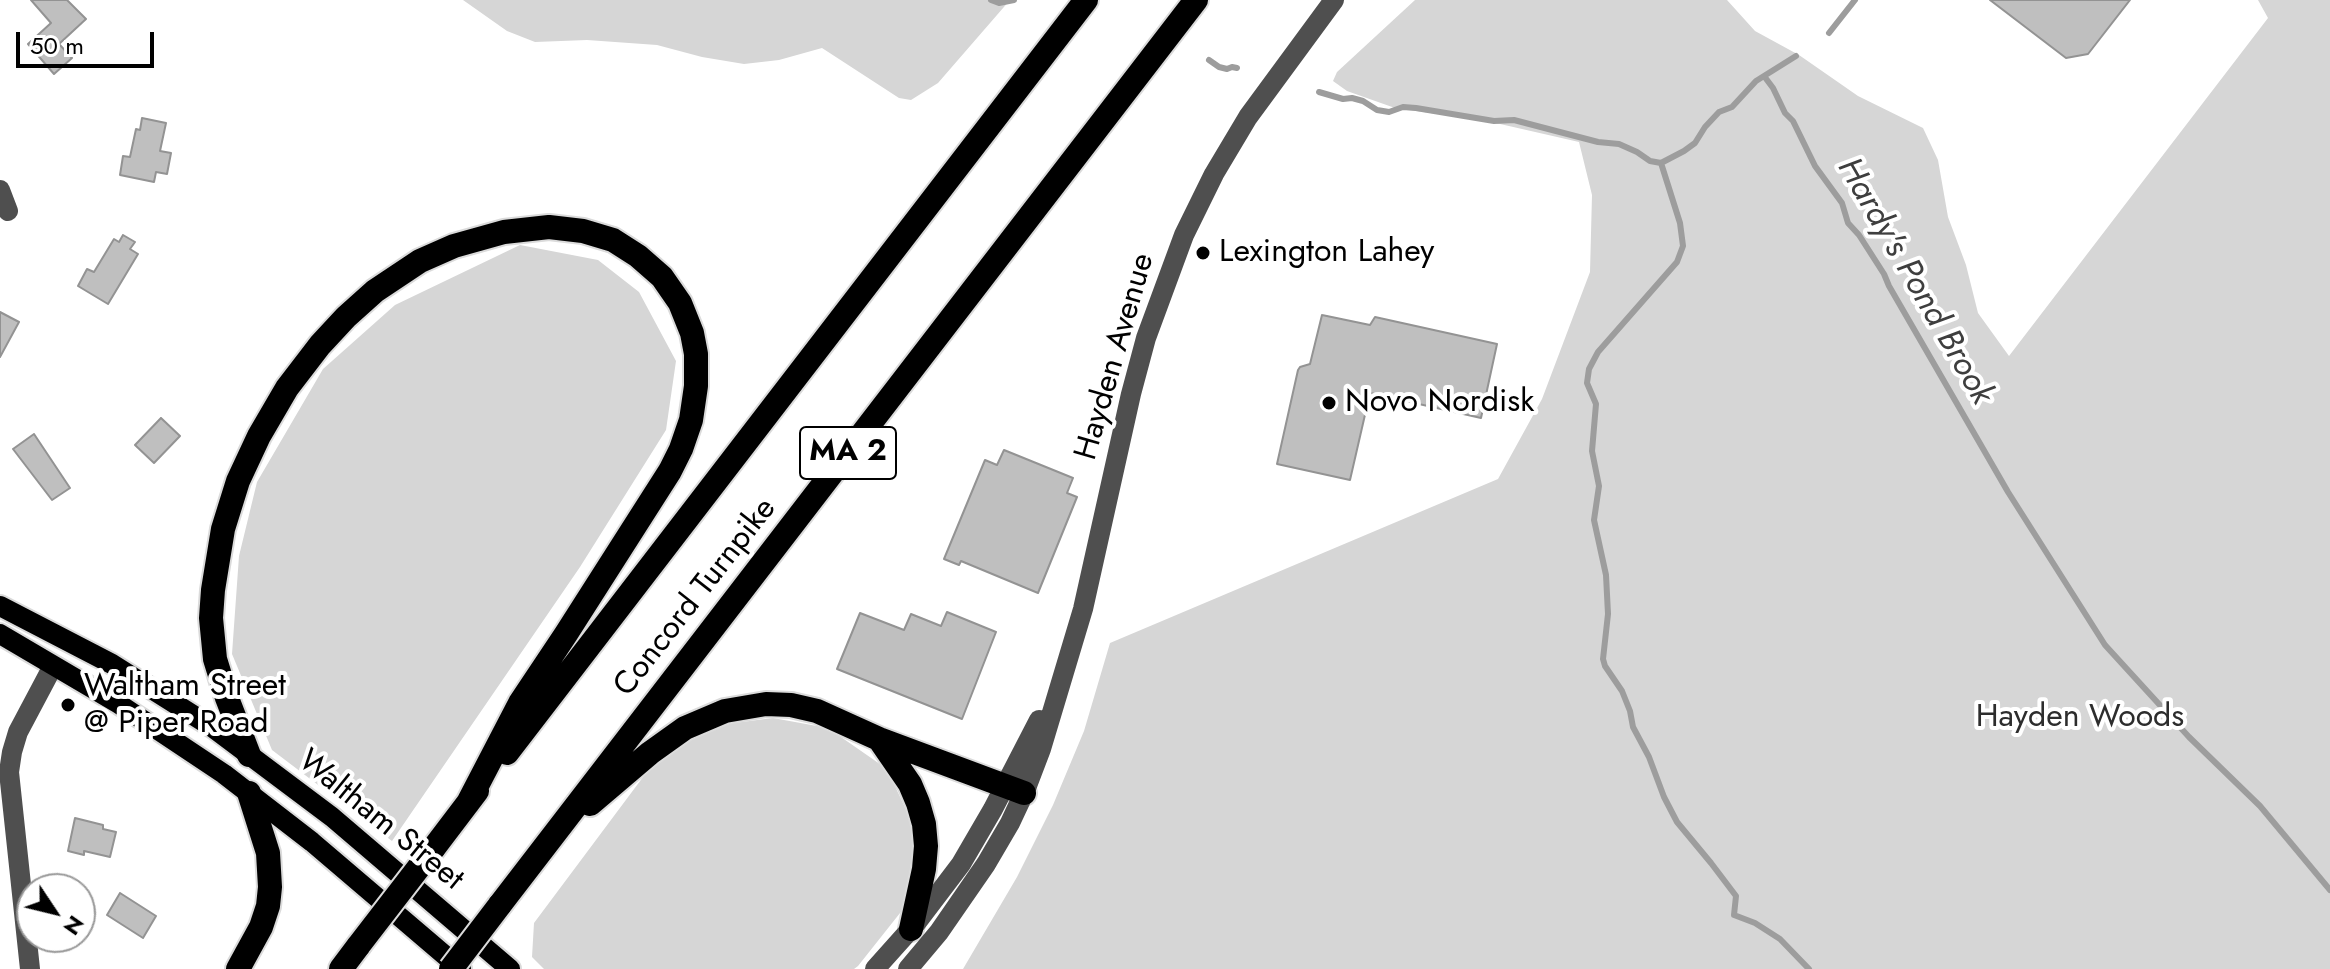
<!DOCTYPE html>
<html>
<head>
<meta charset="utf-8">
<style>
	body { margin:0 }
	#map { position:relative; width:2330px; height:969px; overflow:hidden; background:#fff; font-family:Jost,sans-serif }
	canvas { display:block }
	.north { position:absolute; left:16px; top:873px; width:80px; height:80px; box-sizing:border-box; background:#fff; border:2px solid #999; border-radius:50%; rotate:125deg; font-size:22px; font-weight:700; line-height:32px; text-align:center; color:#000 }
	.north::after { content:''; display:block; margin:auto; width:28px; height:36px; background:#000; clip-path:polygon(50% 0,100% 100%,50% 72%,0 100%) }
	.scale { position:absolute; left:16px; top:32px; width:138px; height:36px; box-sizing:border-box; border:4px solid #000; border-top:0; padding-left:10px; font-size:24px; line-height:28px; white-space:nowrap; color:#000; -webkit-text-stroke:6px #fff; paint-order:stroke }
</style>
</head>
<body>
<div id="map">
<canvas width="2330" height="969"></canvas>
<div class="north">N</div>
<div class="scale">50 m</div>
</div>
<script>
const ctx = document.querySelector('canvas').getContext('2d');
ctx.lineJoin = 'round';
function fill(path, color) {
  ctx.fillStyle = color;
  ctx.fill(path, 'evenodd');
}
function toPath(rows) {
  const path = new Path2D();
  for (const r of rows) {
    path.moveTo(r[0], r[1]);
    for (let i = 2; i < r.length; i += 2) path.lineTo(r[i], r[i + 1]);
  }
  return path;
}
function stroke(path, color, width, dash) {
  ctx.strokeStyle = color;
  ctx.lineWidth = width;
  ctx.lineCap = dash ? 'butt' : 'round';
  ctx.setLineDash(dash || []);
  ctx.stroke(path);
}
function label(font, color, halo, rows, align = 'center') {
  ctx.font = font + ' Jost,sans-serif';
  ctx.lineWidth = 8;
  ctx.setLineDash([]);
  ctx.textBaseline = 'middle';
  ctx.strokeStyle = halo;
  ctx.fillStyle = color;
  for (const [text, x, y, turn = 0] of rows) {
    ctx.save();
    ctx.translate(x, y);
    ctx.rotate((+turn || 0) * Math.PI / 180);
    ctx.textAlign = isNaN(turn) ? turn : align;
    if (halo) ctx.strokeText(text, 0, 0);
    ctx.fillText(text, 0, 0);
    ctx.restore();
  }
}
const green = toPath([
	[463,0,1010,0,938,83,911,100,899,98,822,48,779,60,744,64,702,57,657,45,587,40,535,42,507,31],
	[1415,0,1727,0,1755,31,1799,55,1858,96,1923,128,1938,160,1948,217,1966,265,1978,313,2009,356,2268,18,2258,0,2330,0,2330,969,963,969,1017,877,1053,805,1084,731,1110,643,1498,479,1542,399,1590,272,1592,195,1579,142,1487,121,1395,108,1347,91,1333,81,1337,72],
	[520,245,598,260,639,292,676,361,666,430,580,567,392,841,272,750,232,654,239,556,257,482,323,369,395,305],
	[773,718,828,728,887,769,916,831,904,908,858,966,854,969,544,969,532,957,534,923,652,765,710,726]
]);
const stream = toPath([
	[991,0,999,3,1014,0],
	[1829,33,1855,0],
	[1209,60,1219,67,1227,69,1232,67,1237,68],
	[1764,76,1796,56],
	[1319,92,1343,99,1352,98,1363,101,1377,110,1389,112,1403,107,1416,108,1494,121,1514,120,1598,142,1619,144,1637,152,1650,161,1661,163,1684,151,1695,143,1705,127,1719,112,1732,107,1756,81,1764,76,1773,88,1785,113,1793,121,1815,166,1842,203,1848,223,1859,235,1884,274,1889,286,2008,492,2105,645,2189,737,2260,806,2330,890],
	[1661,163,1680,223,1683,246,1677,262,1598,352,1589,369,1587,383,1596,404,1592,451,1599,486,1594,520,1606,575,1608,614,1603,659,1605,666,1622,691,1630,711,1633,727,1649,757,1664,797,1677,822,1711,863,1736,896,1734,915,1755,923,1780,939,1809,969]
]);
const building = toPath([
	[31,0,67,0,86,19,59,44,72,58,54,74,28,44,51,23,31,0],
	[1990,0,2130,0,2088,54,2066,58,1990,0],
	[142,118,166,123,160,151,171,153,167,174,156,172,154,182,120,175,123,156,130,157,136,129,140,130,142,118],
	[123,235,135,242,130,249,138,254,108,304,78,286,87,269,94,272,114,239,119,242,123,235],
	[0,312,19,322,0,357,0,312],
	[1322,315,1370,325,1375,317,1497,344,1481,418,1370,393,1350,480,1277,464,1298,370,1300,367,1310,364,1322,315],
	[161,418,180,436,154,463,135,445,161,418],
	[34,434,70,488,52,500,13,449,34,434],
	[1004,450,1073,478,1067,493,1077,497,1038,593,961,561,959,565,944,559,985,460,997,465,1004,450],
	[947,612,996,632,962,719,837,669,860,613,904,630,911,614,941,626,947,612],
	[75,818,103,825,103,829,116,832,110,857,84,851,84,855,68,851,75,818],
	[120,893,156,916,143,938,107,915,120,893]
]);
const minor = toPath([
	[0,190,8,211],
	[30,969,9,772,12,752,18,732,53,666],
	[875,969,917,922,961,864,993,809,1039,720],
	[908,969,939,932,986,864,1010,823,1025,791,1041,749,1083,609,1131,394,1146,338,1184,235,1214,174,1248,117,1334,0]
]);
const major = toPath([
	[0,606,112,664,212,727,332,817,510,969],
	[0,634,119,704,224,774,312,842,461,969]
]);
const highway = toPath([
	[879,739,910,784,918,803,924,824,926,846,924,869,911,929],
	[507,753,1086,0],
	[249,755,227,698,215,659,211,618,213,590,223,529,238,481,259,436,287,388,320,345,346,317,375,291,420,261,454,246,504,232,549,227,583,231,613,240,638,256,662,277,680,303,692,333,696,354,696,386,691,420,681,449,670,471,566,634,520,703,468,803],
	[590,804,650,753,685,728,725,711,766,704,791,705,817,711,879,739,1024,793],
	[433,849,477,791],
	[499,906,1196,0],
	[238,969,261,927,268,906,270,887,268,853,249,793],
	[341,969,359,945]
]);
const highwayBridge = toPath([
	[359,945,433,849],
	[451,969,499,906]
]);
const markers = [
	[1203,253,8,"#000"],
	[1329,403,8,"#000"],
	[68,705,8,"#000"]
];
const shields = [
	[848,453,96]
];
const shieldNames = [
	["MA 2",848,453]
];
const poiNames = [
	["Lexington Lahey",1219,253],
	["Novo Nordisk",1345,403],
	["Waltham Street",84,687],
	["@ Piper Road",84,724]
];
const streetNames = [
	["Hayden Avenue",1116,357,-74],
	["Concord Turnpike",696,598,-52],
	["Waltham Street",380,821,39]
];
const parkNames = [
	["Hayden Woods",2080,718]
];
const waterNames = [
	["Hardy's Pond Brook",1914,282,60]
];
fill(green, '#d6d6d6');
stroke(stream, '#9d9d9d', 6);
fill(building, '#bfbfbf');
stroke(building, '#939393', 2);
stroke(major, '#dbdbdb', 24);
stroke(highway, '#dbdbdb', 28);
stroke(minor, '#4f4f4f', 20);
stroke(major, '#000', 20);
stroke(highway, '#000', 24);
stroke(highwayBridge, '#dbdbdb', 28, []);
stroke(highwayBridge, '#000', 24);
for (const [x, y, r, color] of markers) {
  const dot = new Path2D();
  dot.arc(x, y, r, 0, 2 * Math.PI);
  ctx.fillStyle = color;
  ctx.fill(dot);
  stroke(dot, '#fff', 3);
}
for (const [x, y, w] of shields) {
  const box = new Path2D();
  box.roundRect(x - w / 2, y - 26, w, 52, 6);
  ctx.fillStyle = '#fff';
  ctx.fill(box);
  stroke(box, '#000', 2);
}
label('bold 30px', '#000', null, shieldNames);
label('32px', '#000', '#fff', poiNames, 'left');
label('32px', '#000', '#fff', streetNames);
label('32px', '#2d2d2d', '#fff', parkNames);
label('italic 34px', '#3e3e3e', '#fff', waterNames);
</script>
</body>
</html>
